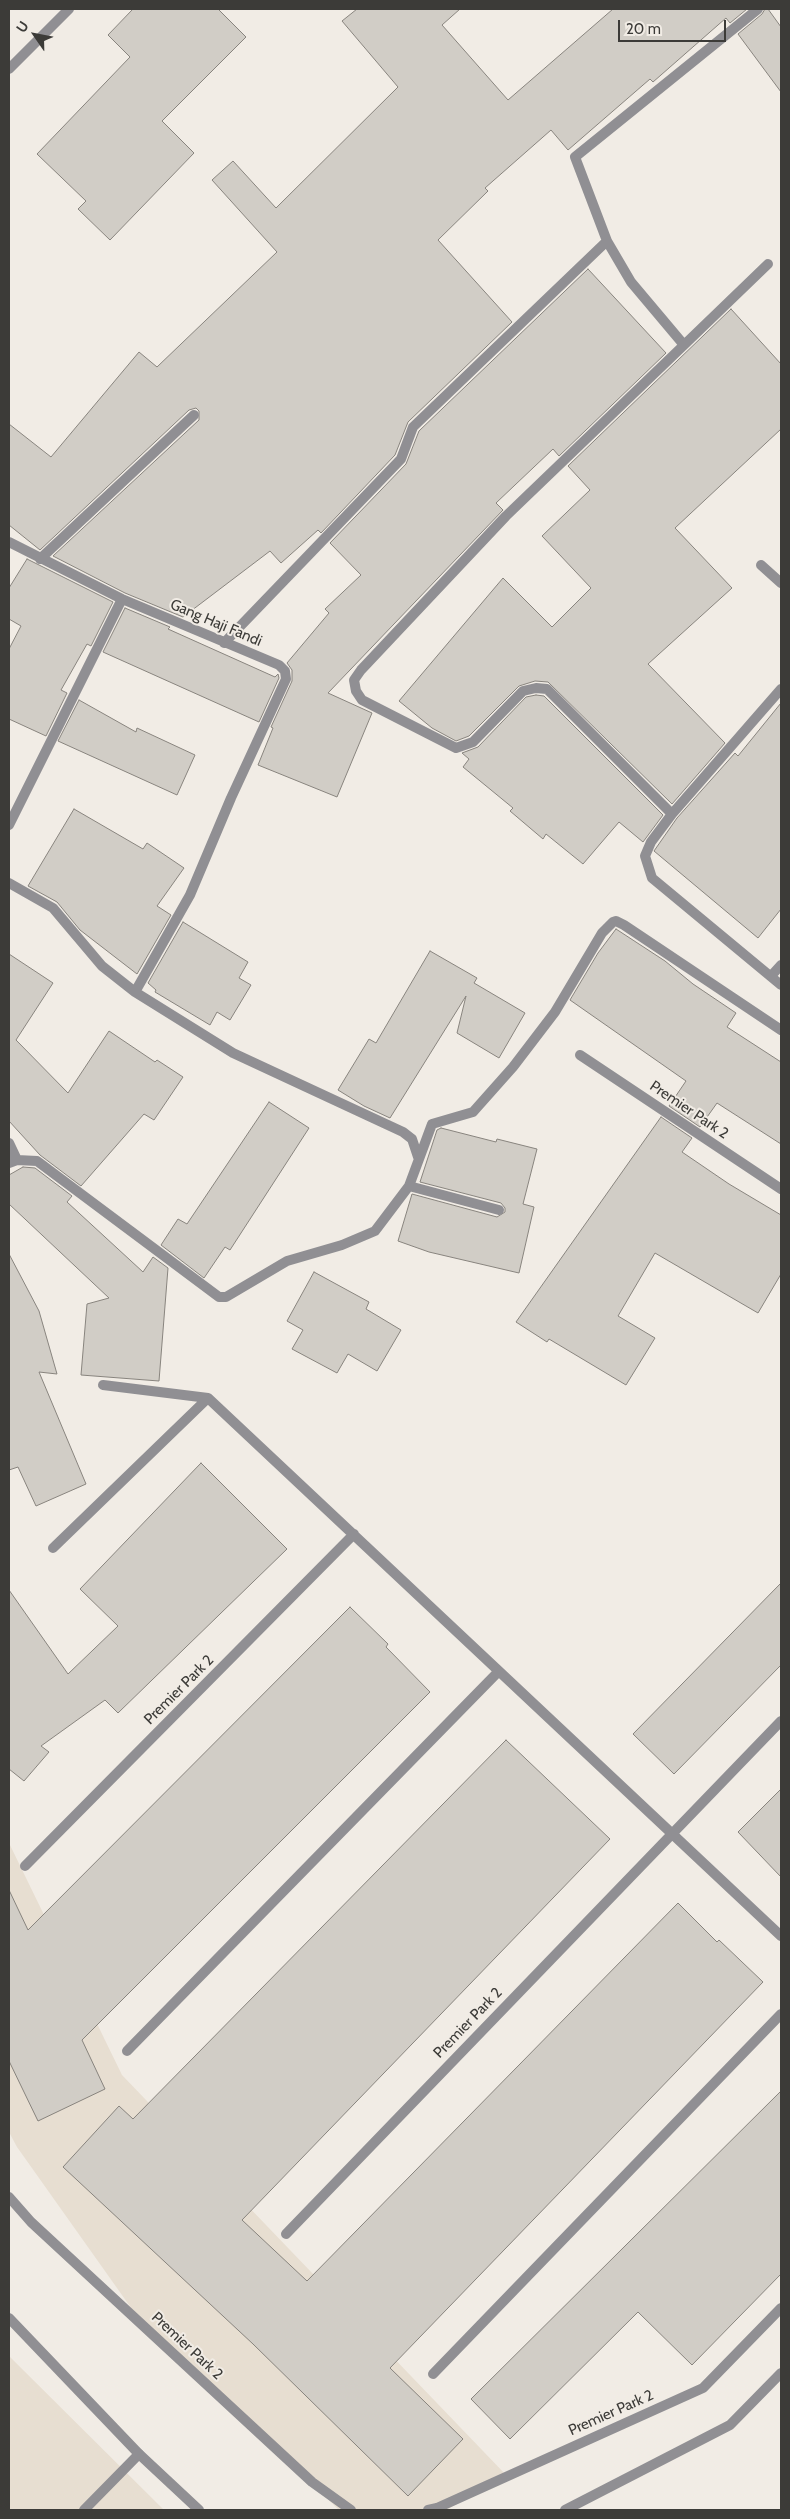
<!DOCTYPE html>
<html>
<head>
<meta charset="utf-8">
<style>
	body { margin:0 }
	#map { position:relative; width:790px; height:2519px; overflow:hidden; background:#f1ece5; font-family:Cabin,sans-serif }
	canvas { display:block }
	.frame { position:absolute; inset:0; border:10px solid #3c3b38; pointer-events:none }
	.north { position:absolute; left:10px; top:10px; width:50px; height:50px; -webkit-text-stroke:4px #f1ece5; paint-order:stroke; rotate:303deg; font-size:14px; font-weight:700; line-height:20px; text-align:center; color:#3c3b38 }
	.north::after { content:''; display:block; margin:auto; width:18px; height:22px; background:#3c3b38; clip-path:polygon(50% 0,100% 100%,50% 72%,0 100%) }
	.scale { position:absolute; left:618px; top:20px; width:108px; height:22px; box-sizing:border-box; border:2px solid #3c3b38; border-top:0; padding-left:6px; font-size:15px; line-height:18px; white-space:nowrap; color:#3c3b38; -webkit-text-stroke:4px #f1ece5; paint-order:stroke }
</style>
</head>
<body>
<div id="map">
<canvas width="790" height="2519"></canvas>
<div class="frame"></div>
<div class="north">U</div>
<div class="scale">20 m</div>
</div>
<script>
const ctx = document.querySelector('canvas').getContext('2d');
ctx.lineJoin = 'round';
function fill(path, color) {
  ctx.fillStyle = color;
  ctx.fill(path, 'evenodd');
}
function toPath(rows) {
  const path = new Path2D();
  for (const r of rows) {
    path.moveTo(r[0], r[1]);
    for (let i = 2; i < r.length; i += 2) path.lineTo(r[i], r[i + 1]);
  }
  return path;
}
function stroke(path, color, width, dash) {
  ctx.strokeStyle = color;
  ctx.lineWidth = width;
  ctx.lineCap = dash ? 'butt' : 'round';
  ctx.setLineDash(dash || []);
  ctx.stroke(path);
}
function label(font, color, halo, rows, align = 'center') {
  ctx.font = font + ' Cabin,sans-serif';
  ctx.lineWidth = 4;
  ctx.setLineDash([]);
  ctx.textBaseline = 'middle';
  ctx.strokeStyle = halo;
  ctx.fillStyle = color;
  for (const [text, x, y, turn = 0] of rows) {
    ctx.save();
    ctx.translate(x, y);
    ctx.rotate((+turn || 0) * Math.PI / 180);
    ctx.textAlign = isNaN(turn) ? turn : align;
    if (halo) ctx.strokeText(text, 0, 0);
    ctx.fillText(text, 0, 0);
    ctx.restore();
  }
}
const built = toPath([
	[9,1843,122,2075,507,2476,446,2510,339,2510,134,2312,17,2147,9,2132],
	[9,2356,164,2510,9,2510]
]);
const building = toPath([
	[133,9,218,9,246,37,162,121,194,153,110,240,78,209,86,201,37,154,130,57,108,35,133,9],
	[357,9,460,9,442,25,508,100,613,9,747,9,730,23,726,18,653,82,650,79,568,150,551,130,485,188,488,191,438,240,512,322,408,422,395,455,321,533,318,530,281,563,270,551,183,617,125,593,53,556,199,420,199,411,196,408,189,410,40,550,9,525,9,424,51,457,139,352,157,367,277,252,212,180,233,161,276,208,398,87,342,21,357,9],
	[765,9,768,9,781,27,781,92,738,34,762,14,765,9],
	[588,269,666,353,559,456,553,449,496,503,503,510,328,693,372,713,337,797,258,765,273,728,271,727,292,681,292,670,287,663,329,613,325,609,361,575,330,543,406,464,419,431,588,269],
	[731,309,781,364,781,429,675,528,732,588,648,664,725,743,672,804,548,682,535,681,519,686,469,736,456,741,432,728,399,701,503,578,552,627,591,588,542,536,590,490,568,466,731,309],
	[27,559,113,602,91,646,87,644,61,690,67,693,46,736,9,719,9,649,21,626,9,619,9,588,27,559],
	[125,608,170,627,168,629,275,677,278,674,279,678,259,722,103,652,125,608],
	[536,695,544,696,663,815,643,842,619,822,583,864,546,834,543,839,510,811,513,808,463,767,469,759,462,753,478,747,526,697,536,695],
	[79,700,136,732,137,728,195,755,177,795,58,741,79,700],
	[781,703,781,909,758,938,654,851,677,818,735,753,738,756,781,703],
	[74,809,143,849,147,843,184,868,157,906,171,915,137,974,80,930,57,902,28,886,74,809],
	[183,922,248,962,239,978,251,985,230,1020,217,1012,210,1025,155,992,156,990,148,983,183,922],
	[616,929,665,961,693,984,736,1013,727,1027,781,1062,781,1144,717,1103,700,1127,669,1106,686,1081,570,1000,598,953,616,929],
	[430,951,477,978,474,983,525,1013,499,1058,457,1033,466,996,390,1118,364,1106,338,1090,369,1039,376,1043,430,951],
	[9,954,53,983,16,1040,68,1093,109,1031,155,1062,157,1060,183,1077,154,1120,144,1114,81,1186,40,1155,9,1121,9,954],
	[269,1102,309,1128,230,1250,225,1247,204,1278,161,1245,178,1219,187,1224,269,1102],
	[661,1117,692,1138,682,1152,729,1184,781,1215,781,1274,758,1313,655,1253,618,1316,655,1338,626,1385,549,1339,547,1342,516,1322,661,1117],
	[441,1128,496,1142,497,1139,537,1149,523,1204,534,1207,519,1273,429,1252,398,1241,412,1194,497,1217,505,1212,505,1208,501,1203,420,1182,437,1130,441,1128],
	[23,1167,35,1168,72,1196,67,1202,143,1272,153,1257,168,1268,159,1381,81,1375,87,1304,109,1298,9,1204,9,1175,23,1167],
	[9,1254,39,1311,57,1374,39,1372,86,1484,36,1506,18,1467,9,1470,9,1254],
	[314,1272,369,1302,366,1309,401,1330,377,1371,348,1354,337,1373,292,1349,303,1330,287,1321,314,1272],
	[201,1463,287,1549,118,1713,105,1700,41,1746,49,1752,24,1781,9,1769,9,1590,68,1674,118,1626,80,1589,201,1463],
	[781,1583,781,1665,674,1774,633,1734,781,1583],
	[350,1607,388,1644,386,1647,430,1692,82,2040,105,2089,38,2121,9,2061,9,1890,28,1930,350,1607],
	[506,1740,610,1839,242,2220,307,2281,678,1903,717,1942,719,1940,763,1982,390,2368,463,2439,408,2496,253,2344,63,2167,119,2106,133,2119,506,1740],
	[781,1789,781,1877,738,1832,781,1789],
	[781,2091,781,2274,692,2365,638,2312,510,2439,471,2399,781,2091]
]);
const service = toPath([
	[84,2510,139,2454]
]);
const minor = toPath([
	[758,9,575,157,607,241,631,282,684,345,768,264],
	[9,542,122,599,279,665,285,671,286,679,231,798,190,895,135,992],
	[40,559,194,415],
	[761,565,781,583],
	[224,643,401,459,413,427,607,241],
	[781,689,672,814,651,842,645,856,652,878,781,985],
	[672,814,547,689,536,688,523,691,473,742,456,748,362,700,356,691,354,680,361,670,506,516,684,345],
	[9,825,122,599],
	[9,883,53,908,102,966,135,992,233,1053,403,1132,412,1139,418,1157],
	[771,976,781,965],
	[580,1055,781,1189],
	[9,1143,17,1160],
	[9,1163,17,1160,37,1161,219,1297,226,1297,287,1261,342,1245,375,1231,409,1186,432,1124,473,1112,513,1067,555,1012,602,933,613,922,616,921,624,925,781,1030],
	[409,1186,499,1210],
	[103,1385,208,1398,781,1936],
	[53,1548,208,1398],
	[25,1866,354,1534],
	[127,2051,499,1671],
	[9,2197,31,2222,312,2482,351,2510],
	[286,2234,781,1721],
	[9,2318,139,2454,199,2510],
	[433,2374,781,2014],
	[428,2510,437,2508,703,2388,781,2308],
	[565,2510,730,2425,781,2373]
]);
const tertiary = toPath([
	[9,69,69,9]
]);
const streetNames = [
	["Gang Haji Fandi",216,623,23],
	["Premier Park 2",689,1110,34],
	["Premier Park 2",179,1690,-45],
	["Premier Park 2",468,2023,-46],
	["Premier Park 2",187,2346,43],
	["Premier Park 2",611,2413,-24]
];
fill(built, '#e7ded1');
fill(building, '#d1cdc6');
stroke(building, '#88847e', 1);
stroke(service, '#908f93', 10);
stroke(minor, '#908f93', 10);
stroke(tertiary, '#908f93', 10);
label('15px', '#3c3b38', '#f1ece5', streetNames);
</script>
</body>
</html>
